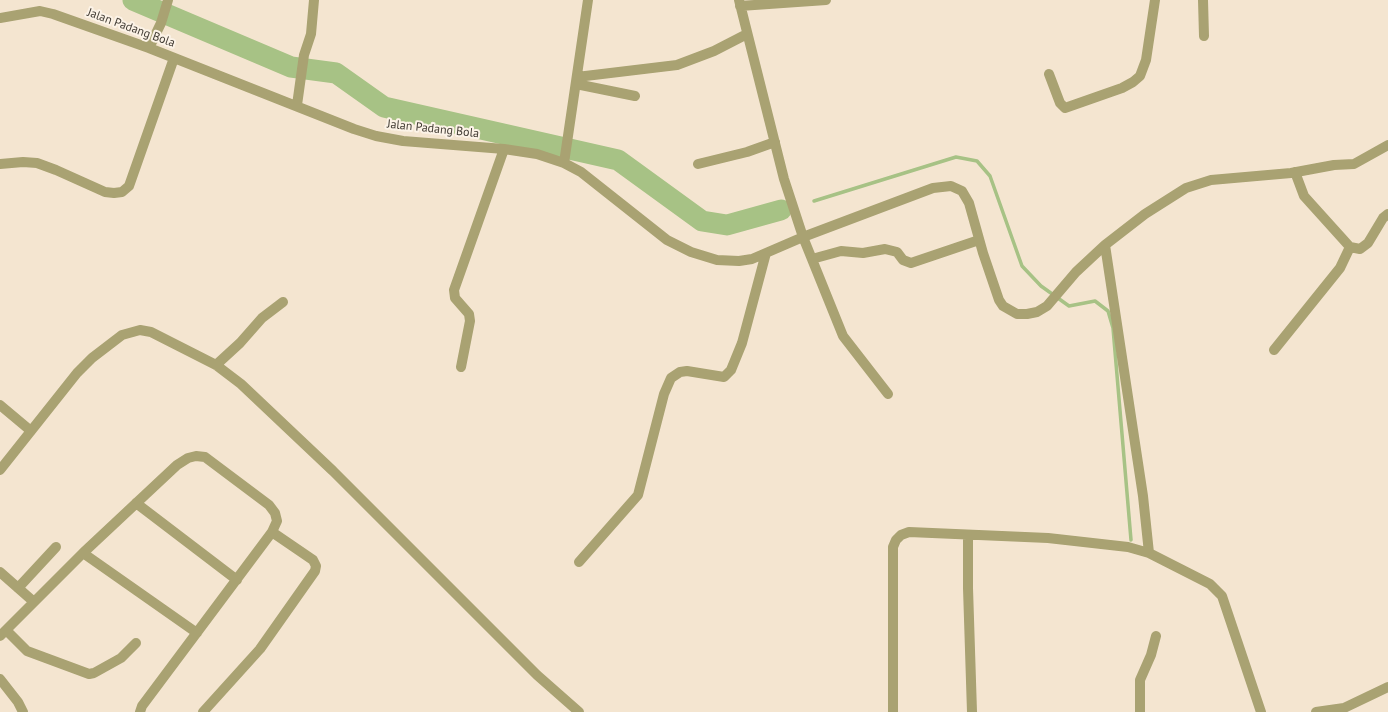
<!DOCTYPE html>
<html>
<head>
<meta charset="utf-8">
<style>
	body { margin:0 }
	canvas { display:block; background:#f4e5d0 }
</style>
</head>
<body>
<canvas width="1388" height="712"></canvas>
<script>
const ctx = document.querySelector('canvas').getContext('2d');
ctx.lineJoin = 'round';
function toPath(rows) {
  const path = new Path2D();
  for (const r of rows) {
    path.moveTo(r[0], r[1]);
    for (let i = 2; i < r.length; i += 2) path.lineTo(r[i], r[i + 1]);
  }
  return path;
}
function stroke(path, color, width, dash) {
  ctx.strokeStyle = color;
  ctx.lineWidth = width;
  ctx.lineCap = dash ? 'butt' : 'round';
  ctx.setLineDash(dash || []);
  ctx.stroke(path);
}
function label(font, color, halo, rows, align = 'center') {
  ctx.font = font + ' "PT Sans",sans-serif';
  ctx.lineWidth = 4;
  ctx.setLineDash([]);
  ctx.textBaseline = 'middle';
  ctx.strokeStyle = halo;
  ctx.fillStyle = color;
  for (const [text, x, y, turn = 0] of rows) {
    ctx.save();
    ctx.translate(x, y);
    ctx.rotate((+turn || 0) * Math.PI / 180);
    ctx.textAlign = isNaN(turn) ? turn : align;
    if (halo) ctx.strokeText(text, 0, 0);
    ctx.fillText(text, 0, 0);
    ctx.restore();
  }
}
const stream = toPath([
	[814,201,956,157,977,161,990,176,1022,266,1041,286,1069,306,1095,301,1108,311,1113,328,1131,540]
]);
const river = toPath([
	[133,0,291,67,336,73,384,107,618,160,702,221,727,225,781,210]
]);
const minor = toPath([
	[739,0,784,179,803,237,843,336,888,394],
	[1203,0,1204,36],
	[740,6,826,0],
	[0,18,40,11,53,14,149,48,354,129,376,136,403,141,504,149,537,154,564,163,581,172,667,240,691,252,717,260,739,261,752,259,803,237,933,188,951,186,962,191,969,203,983,253,999,300,1003,306,1017,314,1027,314,1037,312,1047,306,1076,272,1105,245,1145,214,1186,188,1211,180,1291,173,1334,165,1354,164,1388,145],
	[149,48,161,23,168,0],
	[1049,74,1060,103,1065,108,1122,88,1133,82,1140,76,1146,60,1155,0],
	[577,77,677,65,714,51,747,34],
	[576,84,635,96],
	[297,105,304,55,311,34,314,0],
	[564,163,588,0],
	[0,164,23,162,37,163,56,170,105,192,114,193,122,192,129,186,174,58],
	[698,164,747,152,775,142],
	[1295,172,1304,196,1350,247,1360,249,1368,243,1383,218,1388,214],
	[1105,245,1143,496,1149,553],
	[812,259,841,251,863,253,885,249,897,252,903,260,911,263,979,240],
	[1274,350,1340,268,1350,247],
	[216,365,240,343,262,318,283,302],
	[461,367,470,321,469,314,455,298,454,290,504,149],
	[0,405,31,431],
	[0,470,77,373,92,358,122,335,140,330,151,332,216,365,241,384,333,471,537,675,579,712],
	[136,503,237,580],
	[968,535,968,588,972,712],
	[83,553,197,633],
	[579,562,638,495,664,394,671,378,680,372,687,371,724,377,731,370,742,343,766,253],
	[0,572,34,602],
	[18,588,56,547],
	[6,630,27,651,89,674,94,673,121,658,136,643],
	[0,636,83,553,177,465,188,458,196,456,205,457,269,505,275,513,277,521,272,532,142,706,140,712],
	[0,679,18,702,23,712],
	[203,712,260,649,315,571,316,566,313,560,272,532],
	[893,712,893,547,896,540,901,535,909,532,1048,538,1128,547,1149,553,1210,584,1222,596,1261,712],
	[1140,712,1140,680,1151,655,1156,636],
	[1316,712,1344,708,1388,687]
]);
const streetNames = [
	["Jalan Padang Bola",131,28,20],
	["Jalan Padang Bola",433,129,6]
];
stroke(stream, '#a7c285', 3.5);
stroke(river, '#a7c285', 21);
stroke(minor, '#a9a272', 10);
label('12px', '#413b33', '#fcf3e7', streetNames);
</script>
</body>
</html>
